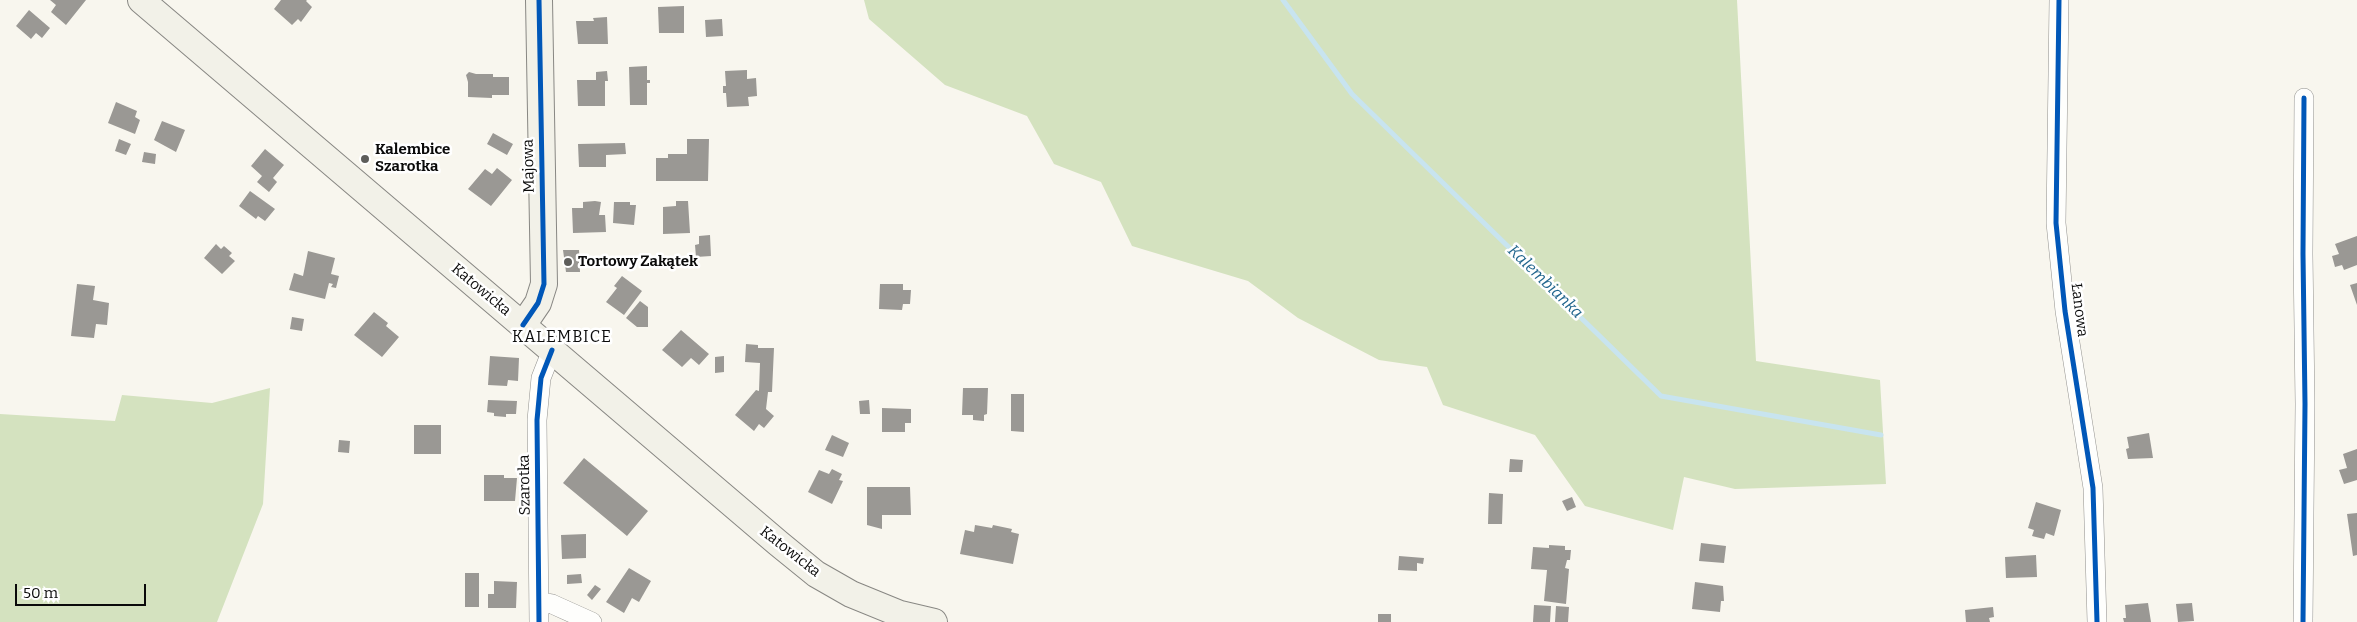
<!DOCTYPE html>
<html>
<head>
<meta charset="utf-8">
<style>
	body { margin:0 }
	#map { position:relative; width:2357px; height:622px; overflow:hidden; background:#f8f6ee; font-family:Bitter,serif }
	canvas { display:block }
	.scale { position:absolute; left:15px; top:584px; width:131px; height:22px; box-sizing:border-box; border:2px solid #0a0a0a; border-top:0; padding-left:6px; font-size:15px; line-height:18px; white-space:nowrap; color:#0a0a0a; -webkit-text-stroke:4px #fff; paint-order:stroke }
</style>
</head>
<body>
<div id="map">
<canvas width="2357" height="622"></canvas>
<div class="scale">50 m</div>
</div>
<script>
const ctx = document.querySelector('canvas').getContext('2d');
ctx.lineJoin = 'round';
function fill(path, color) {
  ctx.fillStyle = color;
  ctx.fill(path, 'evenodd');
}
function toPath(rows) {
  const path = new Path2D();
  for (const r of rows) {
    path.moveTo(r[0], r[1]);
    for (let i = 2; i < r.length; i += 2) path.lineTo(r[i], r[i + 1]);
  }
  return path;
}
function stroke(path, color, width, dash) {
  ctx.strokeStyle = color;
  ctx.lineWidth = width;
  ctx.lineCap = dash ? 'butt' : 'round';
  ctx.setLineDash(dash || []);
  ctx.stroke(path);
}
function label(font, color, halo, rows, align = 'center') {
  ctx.font = font + ' Bitter,serif';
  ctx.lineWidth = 5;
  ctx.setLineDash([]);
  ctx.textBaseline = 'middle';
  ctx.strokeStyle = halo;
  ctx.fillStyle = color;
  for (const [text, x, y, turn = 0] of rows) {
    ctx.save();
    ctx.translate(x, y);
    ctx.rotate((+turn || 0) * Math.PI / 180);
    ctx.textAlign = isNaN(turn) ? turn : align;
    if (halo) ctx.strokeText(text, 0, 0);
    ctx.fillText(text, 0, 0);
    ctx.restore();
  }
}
const forest = toPath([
	[864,0,1737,0,1756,361,1880,380,1886,484,1735,489,1684,477,1673,530,1585,506,1535,435,1443,405,1427,367,1379,360,1298,318,1248,281,1132,246,1101,182,1054,164,1027,116,945,85,869,19],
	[270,388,263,504,217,622,0,622,0,414,115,421,122,395,212,403]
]);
const stream = toPath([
	[1283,0,1352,94,1661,396,1881,435]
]);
const building = toPath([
	[50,0,86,0,66,25,51,12,56,5],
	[281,0,307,0,306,1,312,7,301,22,298,19,292,25,274,9],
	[684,6,684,33,659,33,658,7],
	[29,10,50,28,42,38,36,33,31,39,16,26],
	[607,17,608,44,578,44,576,21,594,21,593,18],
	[722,19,723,36,706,37,705,20],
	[647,66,647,80,650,80,650,83,647,83,647,105,630,105,629,67],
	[747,70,747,79,756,78,757,96,748,97,749,106,727,107,726,93,723,93,723,86,726,86,725,71],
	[607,71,608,81,605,81,605,106,578,106,577,80,596,80,596,72],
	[469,72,476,74,493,74,493,77,509,77,509,95,492,95,492,98,468,97,468,82,466,75],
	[116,102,137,111,135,117,140,120,135,134,108,123],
	[162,121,185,130,176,152,154,140],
	[493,133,513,144,507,155,487,144],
	[119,139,131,144,126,155,115,151],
	[687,139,709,139,708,181,656,181,656,158,668,158,668,154,687,154],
	[625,143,626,154,606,155,606,167,579,167,578,144],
	[265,149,284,165,273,178,277,182,269,192,257,182,262,176,251,166],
	[144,152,156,154,155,164,142,162],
	[497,168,512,180,491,206,468,189,485,169,492,174],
	[250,191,275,209,265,221,258,216,256,219,239,206],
	[595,201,601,202,599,215,605,215,606,232,573,233,572,208,583,208,583,202],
	[676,201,688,201,690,233,663,234,663,207,676,206],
	[614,202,630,202,630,205,636,205,634,225,613,223],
	[710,235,711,256,696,257,695,245,699,244,699,236],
	[2357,236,2357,265,2344,270,2342,265,2335,267,2332,256,2339,254,2335,244],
	[216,244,221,249,224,246,232,253,229,256,235,261,222,274,204,258],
	[563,250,579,250,580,272,566,272],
	[308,251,335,258,331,274,339,276,336,288,331,287,333,284,329,283,325,299,289,290,294,273,303,276],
	[622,276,642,291,624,315,606,302,617,288,614,286],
	[2357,283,2357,305,2350,285],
	[77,284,95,286,93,300,109,303,107,325,96,324,94,338,71,336],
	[880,284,903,284,903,290,911,290,910,304,903,304,902,310,879,309],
	[640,301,648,307,648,327,637,327,626,318],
	[374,312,388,323,386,326,399,337,382,357,354,335],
	[292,317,304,319,302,331,290,329],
	[681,330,709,354,699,365,691,358,682,367,662,350],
	[746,344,758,345,758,348,774,348,772,392,768,392,766,409,774,416,764,428,759,424,754,431,735,415,756,390,759,391,760,363,745,362],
	[490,356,519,358,518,381,508,380,507,386,488,385],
	[724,356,724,372,715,373,715,357],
	[963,388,988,388,987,414,984,415,984,421,973,420,973,415,962,415],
	[1011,394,1024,394,1024,432,1011,431],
	[488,400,517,401,516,414,506,414,506,417,494,416,494,413,487,412],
	[869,400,870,414,860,414,859,401],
	[882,408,911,409,911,423,905,423,905,432,882,432],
	[414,425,441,425,441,454,414,454],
	[2149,433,2153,458,2128,459,2126,449,2129,448,2127,437],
	[832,435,849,443,843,457,825,450],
	[339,440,350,441,349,453,338,452],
	[2357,449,2357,480,2344,484,2339,470,2347,468,2343,454],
	[584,458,648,511,627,536,563,483],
	[1510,459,1523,460,1522,472,1509,472],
	[832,469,842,474,839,480,843,481,832,504,808,492,819,470,829,474],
	[484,475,504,475,504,478,517,478,515,501,484,501],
	[867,487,910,487,911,515,882,515,882,529,867,525],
	[1489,493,1503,494,1502,524,1488,524],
	[1572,497,1576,507,1567,511,1562,501],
	[2036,502,2061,510,2054,536,2046,533,2044,539,2032,536,2034,530,2028,528],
	[2357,513,2357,555,2353,556,2347,514],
	[975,525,992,528,993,525,1012,529,1011,532,1019,534,1013,564,960,554,965,530,974,532],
	[586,534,586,558,562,559,561,535],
	[1701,543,1726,546,1724,563,1699,561],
	[1549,545,1565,546,1565,550,1571,550,1570,560,1567,560,1565,568,1569,569,1566,604,1544,601,1547,570,1531,569,1533,547,1549,548],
	[2036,555,2037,577,2006,578,2005,557],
	[1399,556,1424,558,1423,564,1417,563,1417,571,1398,570],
	[629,568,651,581,639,602,632,598,624,613,606,602],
	[465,573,479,573,479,607,465,607],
	[581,574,582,583,567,584,567,575],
	[494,581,517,582,516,608,488,608,488,594,494,594],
	[1695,582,1723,586,1724,601,1721,601,1720,612,1692,609],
	[595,585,601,589,592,600,587,595],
	[2148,603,2151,622,2124,622,2123,618,2126,618,2125,605],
	[2192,603,2194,621,2178,622,2176,604],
	[1534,605,1551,606,1550,622,1533,622],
	[1556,606,1569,607,1568,622,1555,622],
	[1993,607,1994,617,1989,618,1990,622,1966,622,1965,610],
	[1378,614,1391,614,1391,622,1378,622]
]);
const street = toPath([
	[2059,0,2056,223,2065,311,2093,488,2097,622],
	[539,602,552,604,592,622],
	[539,622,537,420,541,378,552,350],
	[2303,622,2305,404,2303,254,2304,98]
]);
const secondary = toPath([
	[141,0,778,543,816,574,851,594,900,614,934,622],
	[523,325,538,303,544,284,539,0]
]);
const cycleway = toPath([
	[2059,0,2056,223,2065,311,2093,488,2097,622],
	[523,325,538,303,544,284,539,0],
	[539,622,537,420,541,378,552,350],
	[2303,622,2305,404,2303,254,2304,98]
]);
const markers = [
	[365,159,5,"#5d5d5a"],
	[568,262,5,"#5d5d5a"]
];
const poiNames = [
	["Kalembice",375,150],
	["Szarotka",375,167],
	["Tortowy Zakątek",578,262]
];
const streetNames = [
	["Majowa",529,166,-91],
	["Katowicka",481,290,40],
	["Łanowa",2079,310,83],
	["Szarotka",525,485,-91],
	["Katowicka",790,552,38]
];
const waterNames = [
	["Kalembianka",1545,282,44]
];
const neighbourhoodNames = [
	["KALEMBICE",562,338]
];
fill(forest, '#d4e2bf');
stroke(stream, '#c8e4ef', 5);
fill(building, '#9a9894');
stroke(street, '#91908d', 20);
stroke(secondary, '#888783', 28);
stroke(street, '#fefefc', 19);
stroke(secondary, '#f2f1e8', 26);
stroke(cycleway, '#0057b8', 5);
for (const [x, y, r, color] of markers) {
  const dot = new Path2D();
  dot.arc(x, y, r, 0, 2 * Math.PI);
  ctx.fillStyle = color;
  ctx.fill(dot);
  stroke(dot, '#fff', 2);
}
label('bold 15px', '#0a0a0a', '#fff', poiNames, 'left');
label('15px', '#0a0a0a', '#fff', streetNames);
label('italic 16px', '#22668d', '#fff', waterNames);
ctx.letterSpacing = '1px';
label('16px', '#0a0a0a', '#fff', neighbourhoodNames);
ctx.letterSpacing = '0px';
</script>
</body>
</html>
